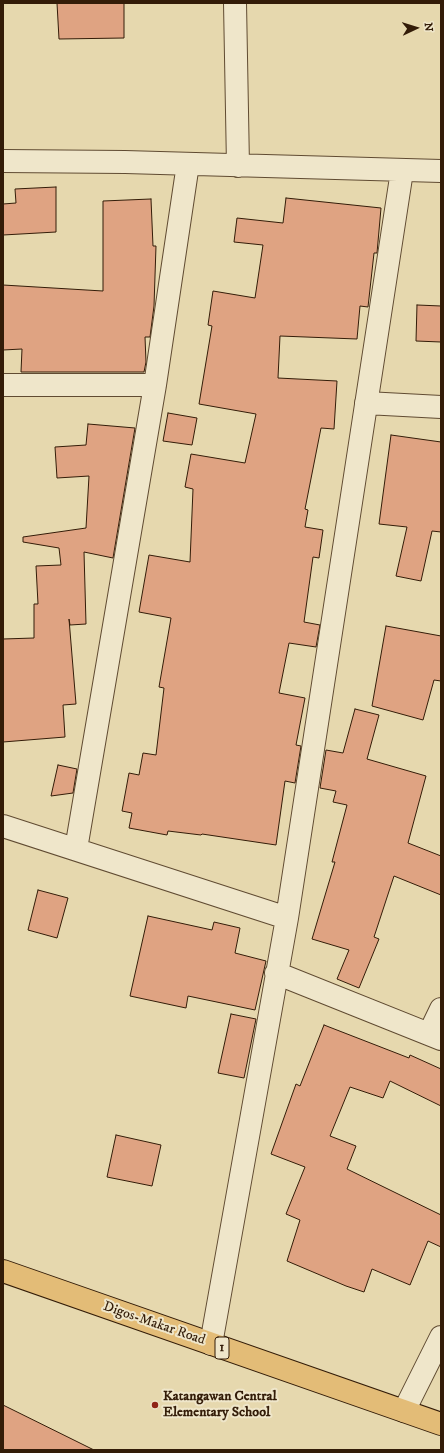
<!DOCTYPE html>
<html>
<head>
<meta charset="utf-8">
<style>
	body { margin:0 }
	#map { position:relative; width:444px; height:1453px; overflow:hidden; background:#e6d8ae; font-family:"IM FELL DW Pica",serif }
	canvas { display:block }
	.frame { position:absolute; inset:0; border:4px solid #331c08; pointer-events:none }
	.north { position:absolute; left:396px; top:8px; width:40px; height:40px; -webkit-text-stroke:3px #efe6ca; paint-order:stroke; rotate:86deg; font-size:11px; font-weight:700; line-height:16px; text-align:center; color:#331c08 }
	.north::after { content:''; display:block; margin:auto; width:14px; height:18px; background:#331c08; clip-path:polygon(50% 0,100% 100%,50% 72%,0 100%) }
</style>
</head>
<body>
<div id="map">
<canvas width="444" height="1453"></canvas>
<div class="frame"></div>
<div class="north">N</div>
</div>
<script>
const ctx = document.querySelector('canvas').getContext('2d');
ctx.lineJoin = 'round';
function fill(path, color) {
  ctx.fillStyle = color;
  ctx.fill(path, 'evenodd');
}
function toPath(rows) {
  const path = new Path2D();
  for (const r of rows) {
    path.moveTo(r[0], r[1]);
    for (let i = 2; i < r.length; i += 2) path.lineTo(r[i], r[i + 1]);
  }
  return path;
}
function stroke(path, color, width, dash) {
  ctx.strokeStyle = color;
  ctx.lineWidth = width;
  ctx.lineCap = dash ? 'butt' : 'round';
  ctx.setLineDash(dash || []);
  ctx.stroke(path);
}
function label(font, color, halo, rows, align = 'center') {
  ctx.font = font + ' "IM FELL DW Pica",serif';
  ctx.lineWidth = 4;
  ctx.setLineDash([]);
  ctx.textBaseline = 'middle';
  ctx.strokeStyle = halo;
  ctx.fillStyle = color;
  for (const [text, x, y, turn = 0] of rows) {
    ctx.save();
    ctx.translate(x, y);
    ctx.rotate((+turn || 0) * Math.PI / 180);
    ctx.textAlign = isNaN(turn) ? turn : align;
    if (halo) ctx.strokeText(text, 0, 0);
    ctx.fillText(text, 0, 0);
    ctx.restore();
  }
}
const building = toPath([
	[57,3,124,3,124,38,59,39,57,3],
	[56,187,56,232,3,235,3,204,16,203,15,189,56,187],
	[286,198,381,208,377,253,374,253,368,307,360,306,357,339,280,336,278,378,337,381,334,429,321,428,305,509,308,510,305,527,323,530,319,558,313,557,304,622,320,625,316,647,289,643,279,693,305,698,296,745,301,746,295,783,285,781,276,845,202,834,201,835,168,831,167,835,129,828,132,813,122,811,129,773,139,775,143,753,156,755,164,688,159,687,171,618,139,612,149,555,190,562,193,489,185,487,191,454,245,463,256,414,199,404,212,326,208,325,213,291,255,298,263,245,234,242,237,218,283,223,286,198],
	[151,199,153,246,156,246,154,306,150,337,145,337,146,362,144,372,21,372,22,349,3,350,3,285,103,291,103,201,151,199],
	[417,305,441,306,441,342,416,341,417,305],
	[168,413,197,418,192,445,163,441,168,413],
	[88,424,135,428,113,558,84,552,86,624,70,625,69,619,76,704,63,705,65,737,3,742,3,639,34,638,34,604,38,604,36,566,61,565,59,548,23,542,23,537,86,528,89,476,57,478,55,447,86,445,88,424],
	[391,435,441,442,441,532,432,531,421,581,396,576,407,527,379,524,391,435],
	[386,626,441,636,441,681,434,680,423,720,372,706,386,626],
	[355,709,379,715,367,759,426,776,408,843,441,856,441,895,394,876,374,937,379,939,359,988,337,979,349,950,312,939,335,862,332,862,347,805,333,802,336,791,320,788,326,750,343,753,355,709],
	[58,765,77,769,73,793,51,796,58,765],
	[38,890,68,898,57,938,28,930,38,890],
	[148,916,212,930,214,922,240,928,235,953,266,961,255,1010,188,996,186,1008,130,996,148,916],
	[231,1014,256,1019,244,1078,218,1073,231,1014],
	[324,1025,409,1058,410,1055,441,1069,441,1106,390,1081,383,1098,350,1087,330,1136,356,1146,347,1169,441,1215,441,1247,428,1241,410,1285,372,1269,364,1292,346,1286,287,1261,300,1220,286,1214,305,1167,271,1154,296,1084,300,1086,324,1025],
	[116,1135,161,1145,152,1186,107,1177,116,1135],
	[3,1405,94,1450,3,1450,3,1405]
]);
const street = toPath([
	[235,3,238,166],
	[3,161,125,162,441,171],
	[3,385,155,385],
	[366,403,441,407],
	[3,826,287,918],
	[76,849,155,385,188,164],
	[276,973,441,1039],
	[429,1034,441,1009],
	[211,1344,287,918,402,171],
	[404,1411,441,1337]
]);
const highway = toPath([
	[3,1271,441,1424]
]);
const markers = [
	[155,1405,4,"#8f2418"]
];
const shields = [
	[222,1348,14]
];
const shieldNames = [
	["1",222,1348]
];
const streetNames = [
	["Digos-Makar Road",154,1324,19]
];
const poiNames = [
	["Katangawan Central",163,1397],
	["Elementary School",163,1413]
];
fill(building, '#dfa382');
stroke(building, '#331c08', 1);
stroke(street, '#604b32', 24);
stroke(highway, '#331c08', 24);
stroke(street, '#efe6ca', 22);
stroke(highway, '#e3bc77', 22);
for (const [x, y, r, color] of markers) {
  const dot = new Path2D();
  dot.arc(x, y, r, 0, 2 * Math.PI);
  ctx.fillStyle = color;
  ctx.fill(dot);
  stroke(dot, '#efe6ca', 1.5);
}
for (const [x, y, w] of shields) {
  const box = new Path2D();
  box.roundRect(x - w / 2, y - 11, w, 22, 3);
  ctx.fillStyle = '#efe6ca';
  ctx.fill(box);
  stroke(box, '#331c08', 1);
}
label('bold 13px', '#331c08', null, shieldNames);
label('14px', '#331c08', '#efe6ca', streetNames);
label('bold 14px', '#331c08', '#efe6ca', poiNames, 'left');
</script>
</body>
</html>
